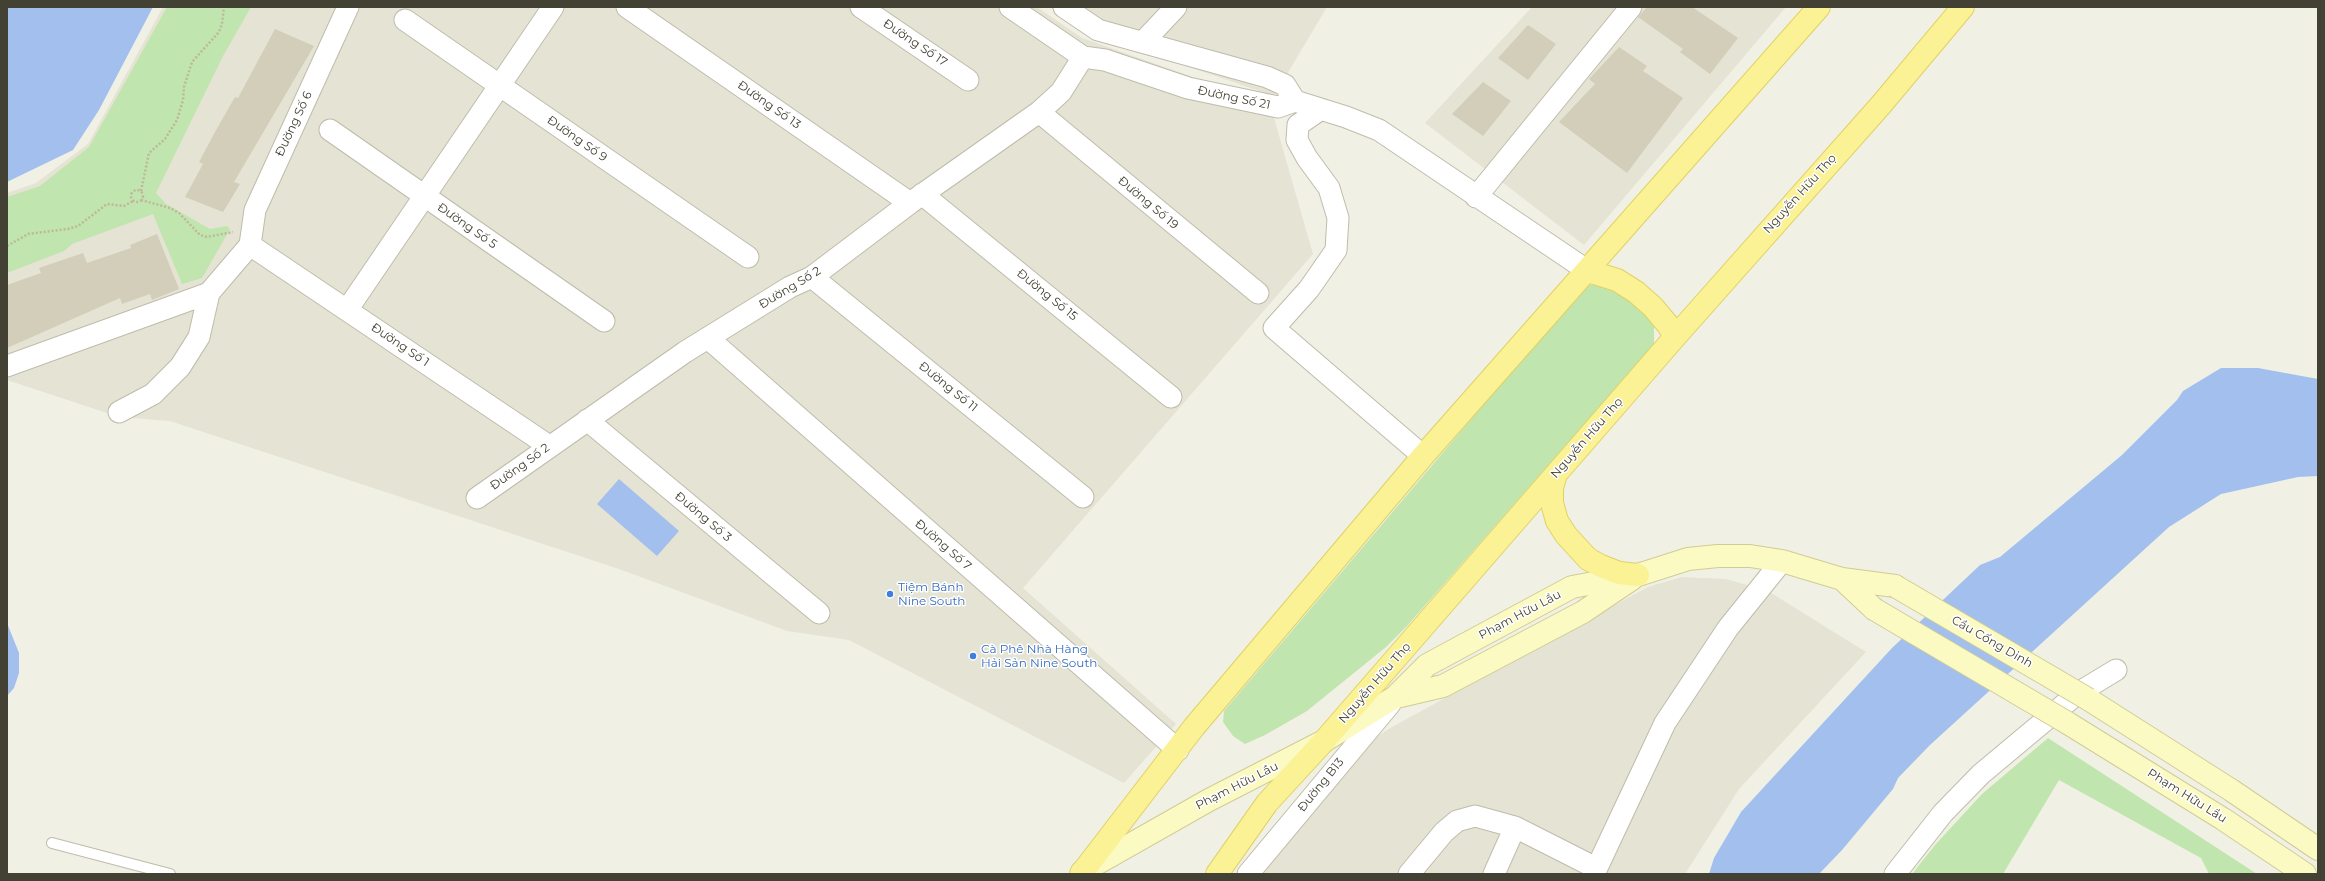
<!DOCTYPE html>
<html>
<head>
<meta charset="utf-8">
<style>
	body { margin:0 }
	#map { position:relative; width:2325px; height:881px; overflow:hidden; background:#f1f0e4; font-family:Montserrat,sans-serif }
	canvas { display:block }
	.frame { position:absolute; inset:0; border:8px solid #434134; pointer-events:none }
</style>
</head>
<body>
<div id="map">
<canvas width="2325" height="881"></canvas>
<div class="frame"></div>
</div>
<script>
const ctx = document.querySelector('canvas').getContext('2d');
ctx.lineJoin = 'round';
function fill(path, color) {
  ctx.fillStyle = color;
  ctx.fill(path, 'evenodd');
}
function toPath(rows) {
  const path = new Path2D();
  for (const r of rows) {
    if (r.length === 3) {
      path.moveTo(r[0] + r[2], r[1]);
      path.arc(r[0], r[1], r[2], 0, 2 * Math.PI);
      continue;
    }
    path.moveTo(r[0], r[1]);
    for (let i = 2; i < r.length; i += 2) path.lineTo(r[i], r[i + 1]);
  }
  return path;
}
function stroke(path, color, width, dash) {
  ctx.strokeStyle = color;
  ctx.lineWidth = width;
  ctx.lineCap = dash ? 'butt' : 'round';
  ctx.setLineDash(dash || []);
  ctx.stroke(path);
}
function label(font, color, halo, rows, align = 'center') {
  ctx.font = font + ' Montserrat,sans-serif';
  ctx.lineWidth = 3;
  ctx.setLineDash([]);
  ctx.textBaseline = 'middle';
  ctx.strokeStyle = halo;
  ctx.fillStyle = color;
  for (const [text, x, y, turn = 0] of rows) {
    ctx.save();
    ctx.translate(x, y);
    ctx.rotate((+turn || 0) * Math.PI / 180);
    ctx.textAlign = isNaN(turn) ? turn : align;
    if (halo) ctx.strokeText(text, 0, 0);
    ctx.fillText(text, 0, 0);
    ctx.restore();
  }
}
const residential = toPath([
	[163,7,1037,7,1082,38,1270,104,1313,254,1023,588,1176,724,1124,783,849,640,787,631,619,569,170,421,119,417,7,380,7,193,36,183,88,144],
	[1049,7,1327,7,1274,96,1087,32],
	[1532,7,1786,7,1584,245,1425,123],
	[1682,577,1726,579,1768,591,1866,652,1739,789,1685,874,1242,874,1326,769,1392,727,1648,587]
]);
const green = toPath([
	[167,7,251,7,223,56,156,193,166,204,210,229,227,226,230,229,202,278,182,284,153,214,72,244,64,251,7,273,7,197,40,186,89,147],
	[1602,283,1618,292,1649,315,1654,324,1654,345,1407,626,1386,647,1307,711,1265,735,1245,744,1233,736,1223,722,1224,711,1584,286],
	[2048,738,2257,874,2209,874,2201,858,2059,780,2003,874,1912,874,1935,845,1982,794]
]);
const water = toPath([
	[7,7,153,7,99,110,73,150,7,182],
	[2221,368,2258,368,2318,379,2318,476,2298,477,2221,494,2169,527,1930,745,1898,778,1893,789,1842,850,1819,874,1709,874,1714,858,1741,812,1892,648,1980,565,2000,557,2122,455,2177,400,2183,391],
	[619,479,679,531,657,556,597,504],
	[7,623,19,653,19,673,14,688,7,696]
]);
const building = toPath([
	[1647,7,1692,7,1738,38,1710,74,1680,52,1683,49,1638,17],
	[1528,25,1556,44,1528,80,1498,58],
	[275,29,314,46,234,182,240,184,223,212,185,197,203,164,199,162,215,132,235,97,238,98],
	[1619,47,1647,66,1643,71,1683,98,1627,173,1559,122,1595,84,1589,79],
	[1483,82,1511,101,1483,136,1452,114],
	[157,234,179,289,152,300,150,294,122,304,120,298,7,348,7,285,41,273,39,268,83,253,87,263,131,248,130,245]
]);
const path = toPath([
	[137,196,6],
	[141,191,149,153,165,139,177,120,183,100,184,87,192,62,219,32,222,24,224,7],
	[141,200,170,208,179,213,200,235,207,237,233,232],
	[7,246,28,234,68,229,78,226,107,204,124,206,133,201]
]);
const lane = toPath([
	[52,843,170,874]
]);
const street = toPath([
	[627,7,910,203],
	[861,7,968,80],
	[1010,7,1083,57,1105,60,1188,88,1278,107,1295,101],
	[1064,7,1098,30,1267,77,1285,85,1295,101],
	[405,20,748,257],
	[1143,42,1176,7],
	[1295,101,1346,117,1379,130,1588,271],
	[1321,109,1298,125,1297,140,1307,158,1329,188,1338,218,1336,250,1309,289,1274,328,1423,456],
	[1039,112,1258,293],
	[330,130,604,321],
	[922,194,1171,397],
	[1476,197,1631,7],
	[250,245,549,446],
	[250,245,255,210,348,7],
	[812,277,1083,497],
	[347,310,553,7],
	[709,339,1178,750],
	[7,366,209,293,250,245],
	[119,412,153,394,180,367,199,337,209,293],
	[587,420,819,613],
	[477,498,685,352,790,287,812,277,910,203,1039,112,1061,92,1083,57],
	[1248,874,1390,704],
	[1409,874,1444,832,1457,821,1475,816,1515,827,1596,868],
	[1494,874,1515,827],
	[1594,874,1665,723,1728,628,1782,561],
	[1895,874,1943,813,1981,774,2078,693,2116,670]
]);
const secondary = toPath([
	[1842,579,1874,609],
	[1396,697,1443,686,1583,612,1632,579],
	[2088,699,2231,790,2318,849],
	[2066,722,2223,819,2305,874],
	[1082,872,1209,800,1324,741,1395,697,1427,665,1572,587,1638,575,1688,559,1718,556,1750,556,1782,561,1842,579,1895,586]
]);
const primary = toPath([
	[1588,271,1617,280,1636,292,1653,307,1668,325,1675,337],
	[1556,474,1552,488,1552,503,1557,521,1566,535,1588,559,1601,566,1619,573,1638,575],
	[1081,874,1194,727,1423,456,1819,7],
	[1217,874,1267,803,1324,741,1675,337,1880,106,1963,7]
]);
const secondaryBridge = toPath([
	[1895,586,2088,699],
	[1874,609,2066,722]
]);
const markers = [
	[890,594,4,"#3f7fe0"],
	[973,656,4,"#3f7fe0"]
];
const streetNames = [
	["Đường Số 17",915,43,34],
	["Đường Số 21",1234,98,12],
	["Đường Số 13",769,105,35],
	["Đường Số 6",294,124,-65],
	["Đường Số 9",577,139,35],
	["Nguyễn Hữu Thọ",1800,194,-48],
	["Đường Số 19",1148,203,40],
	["Đường Số 5",467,226,35],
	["Đường Số 2",790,288,-31],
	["Đường Số 15",1047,295,39],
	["Đường Số 1",400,345,34],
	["Đường Số 11",948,387,39],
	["Nguyễn Hữu Thọ",1587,438,-49],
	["Đường Số 2",520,467,-36],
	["Đường Số 3",703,517,40],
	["Đường Số 7",943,545,41],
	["Phạm Hữu Lầu",1520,615,-28],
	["Cầu Cống Dinh",1992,642,30],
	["Nguyễn Hữu Thọ",1375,683,-49],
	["Đường B13",1321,785,-51],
	["Phạm Hữu Lầu",1237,786,-27],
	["Phạm Hữu Lầu",2187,796,32]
];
const shopNames = [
	["Tiệm Bánh",898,587],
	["Nine South",898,601],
	["Cà Phê Nhà Hàng",981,649],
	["Hải Sản Nine South",981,663]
];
fill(residential, '#e5e3d3');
fill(green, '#c1e5ae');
fill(water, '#a2bfed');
fill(building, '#d3ceba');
stroke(lane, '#bfbcaa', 12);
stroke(street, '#bfbcaa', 23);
stroke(secondary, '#d0cc96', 24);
stroke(primary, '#dfd265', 24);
stroke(path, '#beb899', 2.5, [2, 2]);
stroke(lane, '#fff', 10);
stroke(street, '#fff', 21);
stroke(secondary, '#fcfac3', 22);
stroke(primary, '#faf295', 22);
stroke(secondaryBridge, '#d0cc96', 24, []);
stroke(secondaryBridge, '#fcfac3', 22);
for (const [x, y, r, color] of markers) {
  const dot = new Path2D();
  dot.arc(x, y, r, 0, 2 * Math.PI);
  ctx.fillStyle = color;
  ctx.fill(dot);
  stroke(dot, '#fff', 1.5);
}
label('12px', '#434134', '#fff', streetNames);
label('12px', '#366cbe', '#fff', shopNames, 'left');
</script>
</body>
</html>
